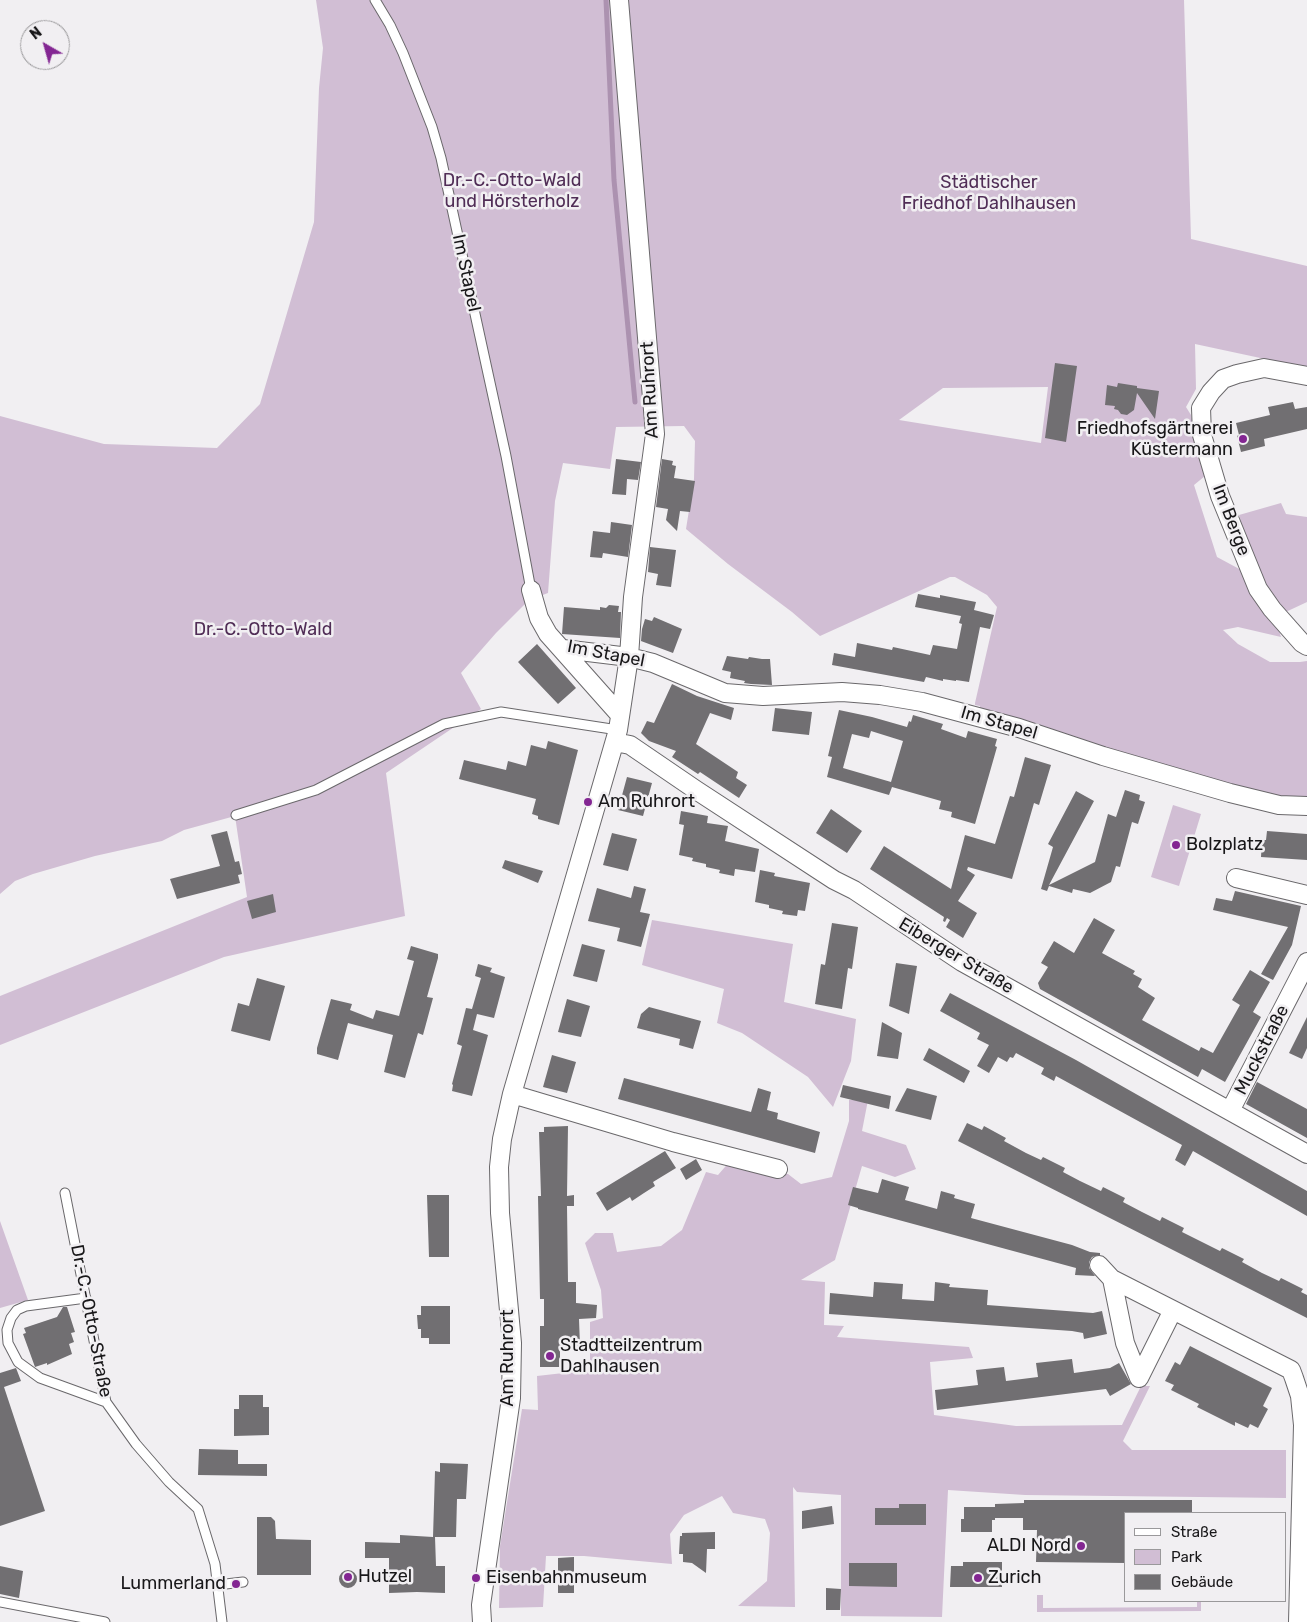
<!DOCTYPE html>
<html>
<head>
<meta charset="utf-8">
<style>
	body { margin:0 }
	#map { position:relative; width:1307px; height:1622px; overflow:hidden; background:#f1eff2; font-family:Rubik,sans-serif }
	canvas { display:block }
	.legend { position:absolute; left:1124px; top:1512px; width:162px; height:90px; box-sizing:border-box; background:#f1eff2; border:1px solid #9a999b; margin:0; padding:6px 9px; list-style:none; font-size:15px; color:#181719 }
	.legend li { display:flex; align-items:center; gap:10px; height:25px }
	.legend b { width:25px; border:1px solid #9a999b }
	.north { position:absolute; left:20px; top:20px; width:50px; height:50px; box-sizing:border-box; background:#f1eff2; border:1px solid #9a999b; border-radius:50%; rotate:322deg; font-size:14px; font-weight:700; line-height:20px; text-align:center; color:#181719 }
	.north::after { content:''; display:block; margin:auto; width:18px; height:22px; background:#832692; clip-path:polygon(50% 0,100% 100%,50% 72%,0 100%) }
</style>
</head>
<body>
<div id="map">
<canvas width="1307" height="1622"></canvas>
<ul class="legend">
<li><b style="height:6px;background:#fff"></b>Straße</li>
<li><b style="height:14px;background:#d1bed4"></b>Park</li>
<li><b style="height:14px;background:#716f72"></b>Gebäude</li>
</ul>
<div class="north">N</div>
</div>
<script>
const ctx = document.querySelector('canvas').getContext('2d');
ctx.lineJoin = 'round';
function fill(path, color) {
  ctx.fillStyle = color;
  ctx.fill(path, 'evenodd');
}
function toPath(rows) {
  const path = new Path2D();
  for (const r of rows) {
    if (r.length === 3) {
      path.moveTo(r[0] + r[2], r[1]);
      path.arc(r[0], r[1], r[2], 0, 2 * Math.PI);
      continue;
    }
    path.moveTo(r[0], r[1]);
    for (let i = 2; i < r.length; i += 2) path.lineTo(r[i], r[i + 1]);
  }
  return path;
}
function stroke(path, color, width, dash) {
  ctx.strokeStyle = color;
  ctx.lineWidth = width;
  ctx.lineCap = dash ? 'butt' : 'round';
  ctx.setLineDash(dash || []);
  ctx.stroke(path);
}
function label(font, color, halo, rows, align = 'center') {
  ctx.font = font + ' Rubik,sans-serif';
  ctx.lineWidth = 5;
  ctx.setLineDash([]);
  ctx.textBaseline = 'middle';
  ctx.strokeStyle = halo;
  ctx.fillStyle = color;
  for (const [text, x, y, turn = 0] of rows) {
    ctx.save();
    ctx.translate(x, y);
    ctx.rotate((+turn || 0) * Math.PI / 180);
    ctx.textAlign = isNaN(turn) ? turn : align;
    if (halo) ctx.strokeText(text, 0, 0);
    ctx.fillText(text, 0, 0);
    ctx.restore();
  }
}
const green = toPath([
	[316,0,1184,0,1191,239,1307,266,1307,368,1195,344,1196,389,1186,407,1191,415,1205,476,1194,485,1217,557,1256,578,1239,515,1281,503,1286,514,1307,517,1307,602,1275,617,1281,637,1238,627,1223,630,1238,644,1270,662,1300,662,1307,661,1307,799,1279,798,1196,775,980,710,980,706,975,705,975,703,997,607,987,595,955,577,950,577,820,636,792,612,728,564,686,529,694,479,695,441,684,426,616,427,610,469,563,463,555,501,548,593,529,600,496,633,461,673,481,709,386,773,405,916,224,957,0,1045,0,996,247,897,235,816,184,830,162,841,95,856,33,874,15,881,0,894,0,416,104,444,217,448,260,404,314,222,319,88,323,48],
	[1048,387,1041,443,899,420,943,388],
	[1173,805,1201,814,1179,886,1151,877],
	[652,920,793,944,784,1002,856,1019,851,1061,833,1107,808,1077,742,1033,717,1023,724,989,642,965],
	[849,1100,868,1100,862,1131,906,1145,916,1169,895,1177,862,1166,835,1260,801,1280,825,1282,824,1325,844,1326,837,1337,969,1347,973,1358,930,1362,934,1415,1016,1426,1122,1425,1141,1386,1150,1386,1123,1441,1132,1450,1286,1450,1286,1498,1025,1495,948,1490,942,1617,841,1616,841,1495,797,1492,793,1487,795,1607,738,1606,767,1581,770,1533,765,1519,733,1513,722,1496,684,1515,670,1534,672,1564,584,1556,546,1556,543,1607,499,1608,500,1546,522,1409,538,1410,537,1376,590,1370,590,1322,603,1318,601,1290,585,1243,595,1233,613,1233,617,1252,661,1246,682,1230,706,1172,718,1175,731,1160,788,1174,801,1184,832,1177,849,1121],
	[0,1221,28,1300,0,1308],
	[1037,1595,1043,1595,1043,1608,1197,1607,1197,1601,1201,1601,1201,1611,1037,1612]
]);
const stream = toPath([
	[606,0,614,180,635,402]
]);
const building = toPath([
	[1055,363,1077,366,1066,442,1045,438],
	[1118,383,1137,386,1137,388,1159,391,1155,419,1137,393,1134,410,1127,415,1121,414,1118,410,1114,409,1115,406,1105,405,1107,385,1117,387],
	[1293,402,1295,409,1307,407,1307,429,1264,439,1265,446,1241,452,1237,436,1239,435,1236,423,1270,415,1268,407],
	[616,459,641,462,638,480,627,479,626,495,612,494],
	[662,459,673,461,672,465,676,466,674,478,695,481,690,512,680,511,677,531,666,520,668,509,656,507],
	[611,522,632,525,628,557,603,553,602,558,590,557,593,531,610,533],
	[650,547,676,550,671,587,656,585,658,574,648,572],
	[918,594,940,598,940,595,976,602,974,610,994,615,990,629,980,627,969,682,956,680,956,681,943,679,943,681,926,677,924,682,832,665,834,653,855,657,857,643,892,650,893,647,930,655,933,645,957,649,962,624,959,623,961,616,915,607],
	[609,605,619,606,618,612,621,612,620,638,562,634,564,607,600,610,600,607,606,608],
	[654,617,682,629,673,653,641,641,642,629,645,619,652,621],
	[537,644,576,688,558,704,518,662],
	[727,656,748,659,749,657,762,659,770,659,772,685,751,684,744,683,745,681,730,678,731,672,722,670],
	[672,684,697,696,734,708,731,720,710,713,696,744,738,772,736,778,747,785,739,798,700,772,698,774,672,757,676,751,649,741,641,733,647,721,654,723],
	[775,708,812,712,809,735,772,731],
	[839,710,872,717,907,727,909,721,911,722,913,715,943,724,941,729,966,738,968,731,997,739,995,746,997,747,975,824,951,817,952,812,939,809,941,801,892,787,889,795,827,777,832,757,828,756],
	[871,731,903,741,891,782,843,768,852,734,869,738],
	[548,741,578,750,559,825,538,819,538,816,532,814,536,799,459,779,464,760,506,770,508,761,526,766,531,745,546,749],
	[1025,757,1051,765,1039,805,1034,803,1012,879,968,867,967,870,975,875,958,901,977,913,963,938,946,927,950,920,947,918,945,922,943,921,944,917,870,869,884,846,951,889,965,835,995,844,1010,796,1014,797],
	[627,777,652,783,643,816,618,810],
	[1125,790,1140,795,1139,800,1145,802,1138,824,1132,822,1120,867,1116,866,1111,882,1090,893,1073,889,1072,893,1049,886,1047,891,1041,889,1053,847,1048,844,1076,791,1094,801,1049,885,1095,862,1108,814,1116,817],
	[831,809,862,831,847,853,816,833],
	[681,811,708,816,707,823,728,826,725,841,759,849,755,872,735,869,734,876,719,873,720,870,706,867,706,864,692,861,693,858,679,855,684,825,679,824],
	[227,831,235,862,239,861,242,874,238,875,240,883,177,899,170,879,220,866,211,835],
	[1267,831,1307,834,1307,860,1261,857,1262,840,1266,840],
	[612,833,637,839,628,871,603,865],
	[505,860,543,871,538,883,502,868],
	[760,870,775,873,774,876,810,883,805,911,798,910,797,916,782,914,783,911,769,908,769,905,755,902],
	[634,886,646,889,640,912,650,914,641,947,617,941,620,928,588,921,597,888,631,898],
	[1235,891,1301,906,1292,945,1273,980,1261,974,1288,927,1213,910,1216,898,1232,901],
	[273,894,276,912,252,919,247,901],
	[1094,918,1115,930,1102,953,1135,971,1133,974,1142,979,1138,987,1155,998,1142,1020,1199,1051,1201,1047,1213,1053,1240,1005,1232,1000,1250,970,1270,982,1253,1012,1261,1017,1225,1082,1202,1069,1198,1077,1040,989,1038,983,1048,967,1041,963,1054,941,1074,953],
	[832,923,858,927,852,969,848,968,842,1009,815,1004,821,964,825,965],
	[582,944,605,950,597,982,573,976],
	[411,946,438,954,438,958,427,997,433,998,423,1035,418,1033,405,1078,384,1072,393,1035,348,1023,338,1060,317,1054,317,1048,331,999,352,1004,350,1010,373,1019,376,1010,399,1016,414,961,407,959],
	[896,963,917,966,909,1014,889,1006],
	[478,964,492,968,490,972,505,977,494,1018,477,1014,473,1030,488,1035,472,1096,452,1091,453,1085,452,1084,462,1046,457,1044,466,1008,472,1009,481,978,475,976],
	[257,978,285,986,270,1041,231,1031,238,1003,249,1006],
	[950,993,1076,1060,1307,1191,1307,1216,1193,1151,1185,1166,1175,1160,1182,1145,1056,1076,1054,1081,1041,1074,1044,1068,1016,1053,1013,1058,1010,1057,1007,1062,998,1057,989,1073,977,1066,989,1045,977,1039,980,1033,940,1011],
	[567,999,590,1006,581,1037,558,1032],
	[649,1007,701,1021,693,1049,679,1045,680,1039,637,1028,641,1014],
	[1307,1017,1307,1048,1302,1059,1289,1053],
	[882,1022,902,1033,898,1059,877,1056],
	[929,1048,970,1071,964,1083,923,1060],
	[552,1055,576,1062,567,1093,543,1087],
	[624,1078,751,1112,758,1088,771,1092,767,1110,778,1113,777,1119,820,1132,815,1153,618,1099],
	[1257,1082,1307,1109,1307,1138,1246,1104],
	[843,1085,891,1096,889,1109,840,1097],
	[907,1088,937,1096,931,1120,895,1111],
	[967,1123,982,1130,984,1126,1006,1138,1004,1141,1026,1153,1041,1160,1043,1157,1065,1168,1063,1172,1080,1181,1101,1191,1103,1187,1125,1198,1123,1202,1142,1212,1160,1221,1162,1217,1184,1228,1182,1232,1220,1251,1222,1248,1244,1259,1242,1262,1262,1273,1279,1281,1281,1278,1303,1289,1301,1292,1307,1295,1307,1318,958,1141],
	[568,1126,567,1196,574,1195,574,1206,567,1206,568,1282,576,1282,576,1303,597,1305,596,1318,579,1319,580,1346,560,1346,560,1367,540,1367,540,1326,544,1326,544,1299,540,1299,538,1196,541,1196,539,1132,544,1132,544,1127],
	[665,1151,676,1168,653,1182,655,1186,644,1193,632,1201,630,1197,607,1211,596,1193],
	[696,1159,702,1170,686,1180,680,1169],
	[882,1179,909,1187,905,1200,937,1209,941,1191,955,1195,954,1198,975,1204,971,1218,1072,1245,1090,1252,1100,1253,1100,1255,1092,1257,1089,1262,1089,1268,1095,1276,1075,1275,1076,1268,858,1209,858,1208,848,1205,853,1187,878,1193],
	[427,1195,449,1195,449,1257,429,1257],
	[874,1282,903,1284,902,1299,934,1301,935,1282,950,1284,949,1287,988,1290,987,1305,1093,1313,1102,1311,1107,1334,1084,1339,1083,1333,1072,1331,829,1314,830,1293,873,1297],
	[421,1306,450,1306,450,1344,429,1344,429,1338,421,1338,421,1329,418,1329,417,1315,421,1315],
	[63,1307,67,1307,75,1332,71,1333,74,1342,69,1344,72,1354,47,1365,47,1363,35,1367,23,1334,26,1333,24,1328,57,1317],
	[1190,1346,1272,1388,1263,1406,1268,1409,1258,1428,1250,1424,1248,1428,1235,1422,1235,1426,1197,1407,1199,1404,1171,1390,1174,1385,1165,1381,1175,1362,1180,1365],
	[1072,1359,1074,1373,1110,1368,1119,1363,1131,1384,1110,1396,1106,1389,937,1410,935,1390,978,1385,976,1370,1004,1367,1006,1381,1038,1377,1036,1363],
	[16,1368,21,1381,4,1387,45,1511,0,1526,0,1373],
	[239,1395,263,1395,263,1407,269,1407,269,1435,234,1436,234,1409,239,1409],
	[199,1449,238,1450,238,1464,267,1464,267,1476,198,1475],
	[440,1463,468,1464,466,1499,457,1499,456,1537,435,1537,436,1566,445,1566,445,1593,417,1592,389,1593,389,1558,365,1558,365,1542,400,1543,400,1535,433,1537,435,1471,440,1472],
	[1024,1500,1192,1500,1192,1513,1126,1513,1126,1563,1036,1562,1037,1530,1023,1530,1023,1518,995,1518,995,1520,992,1520,992,1532,961,1532,961,1519,964,1519,964,1507,995,1507,995,1504,1024,1503],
	[899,1504,926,1504,926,1525,875,1525,875,1508,899,1508],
	[832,1506,834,1524,802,1529,802,1511],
	[257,1517,271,1517,275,1521,276,1539,311,1540,311,1575,257,1575],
	[715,1532,715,1549,707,1549,706,1573,692,1563,683,1562,683,1554,679,1554,680,1536,682,1536,682,1533],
	[574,1557,574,1593,558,1593,558,1558],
	[963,1562,1002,1562,1002,1587,950,1587,951,1566,963,1566],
	[849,1563,897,1563,897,1587,849,1586],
	[0,1566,23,1571,19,1598,0,1594],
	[348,1579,9],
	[826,1588,841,1589,840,1610,826,1610]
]);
const service = toPath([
	[375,0,390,25,403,53,432,127,441,158,506,456,531,590],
	[236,815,316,790,444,724,501,712,618,730],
	[65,1193,106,1402,136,1444,169,1482,198,1509,215,1564,222,1622],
	[86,1298,26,1306,17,1310,11,1318,7,1330,8,1343,18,1362,40,1378,106,1402],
	[217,1585,243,1582],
	[0,1602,105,1622]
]);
const minor = toPath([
	[1307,376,1264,368,1237,374,1223,379,1211,392,1201,408,1202,435,1220,496,1258,589,1272,609,1302,643,1307,646],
	[531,590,539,618,548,634,620,715],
	[563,649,629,657,653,663,725,693,763,696,842,692,880,695,922,702,1019,728,1103,756,1230,793,1279,805,1307,806],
	[615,742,630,745,696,790,834,880,854,890,962,962,1307,1154],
	[1236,878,1307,895],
	[512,1094,673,1142,778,1169],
	[1230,1111,1307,962],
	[1099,1265,1112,1279],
	[1173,1310,1139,1378,1125,1343,1112,1279,1291,1370,1294,1378,1300,1396,1303,1425,1298,1622],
	[482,1622,481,1605,511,1398,512,1343,500,1213,499,1167,502,1139,512,1094,618,730,629,657,633,597,655,434,619,0]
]);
const markers = [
	[1243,439,5,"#832692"],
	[588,802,5,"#832692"],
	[1176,845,5,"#832692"],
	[550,1356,5,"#832692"],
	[1081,1546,5,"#832692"],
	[348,1577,5,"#832692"],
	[476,1578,5,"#832692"],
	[978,1578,5,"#832692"],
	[236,1584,5,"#832692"]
];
const parkNames = [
	["Dr.-C.-Otto-Wald",512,181],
	["und Hörsterholz",512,202],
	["Städtischer",989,183],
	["Friedhof Dahlhausen",989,204],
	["Dr.-C.-Otto-Wald",263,630]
];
const streetNames = [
	["Im Stapel",466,273,78],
	["Am Ruhrort",650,390,-93],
	["Im Berge",1231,520,69],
	["Im Stapel",606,654,11],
	["Im Stapel",999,723,16],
	["Eiberger Straße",956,956,31],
	["Muckstraße",1262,1050,-63],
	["Dr.-C.-Otto-Straße",91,1321,79],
	["Am Ruhrort",508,1358,-90]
];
const poiNames = [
	["Friedhofsgärtnerei",1233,429,"right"],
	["Küstermann",1233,450,"right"],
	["Am Ruhrort",598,802],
	["Bolzplatz",1186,845],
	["Stadtteilzentrum",560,1346],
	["Dahlhausen",560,1367],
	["ALDI Nord",1071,1546,"right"],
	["Hutzel",358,1577],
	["Eisenbahnmuseum",486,1578],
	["Zurich",988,1578],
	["Lummerland",226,1584,"right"]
];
fill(green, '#d1bed4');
stroke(stream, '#ac92b0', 5);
fill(building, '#716f72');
stroke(service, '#6a686b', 11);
stroke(minor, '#6a686b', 20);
stroke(service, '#fff', 9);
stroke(minor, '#fff', 18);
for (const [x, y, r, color] of markers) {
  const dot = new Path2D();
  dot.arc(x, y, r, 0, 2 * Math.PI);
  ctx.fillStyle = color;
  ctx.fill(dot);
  stroke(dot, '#f1eff2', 2);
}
label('18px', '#502d56', '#f1eff2', parkNames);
label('18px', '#181719', '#f1eff2', streetNames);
label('18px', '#181719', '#f1eff2', poiNames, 'left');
</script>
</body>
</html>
